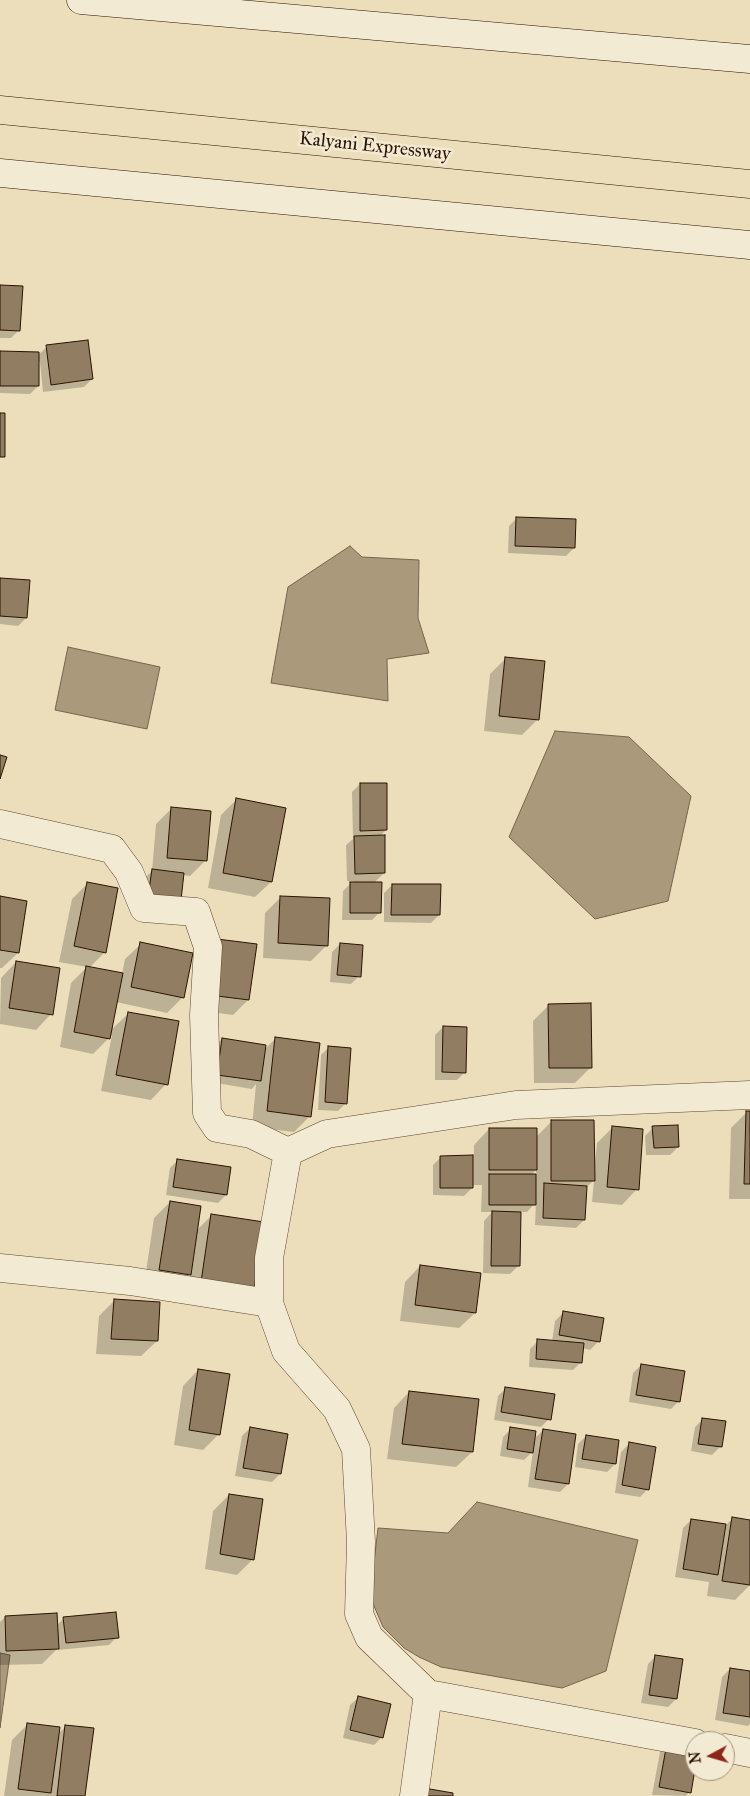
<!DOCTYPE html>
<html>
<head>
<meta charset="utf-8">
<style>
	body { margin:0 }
	#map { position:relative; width:750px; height:1796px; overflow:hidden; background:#eddebb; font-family:"IM FELL Great Primer",serif }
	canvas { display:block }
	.north { position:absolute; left:685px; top:1731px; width:50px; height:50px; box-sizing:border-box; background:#f3ead3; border:1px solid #a3947f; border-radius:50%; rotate:264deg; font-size:14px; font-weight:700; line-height:20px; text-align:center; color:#2b1302 }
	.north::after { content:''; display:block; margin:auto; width:18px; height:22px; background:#8f2418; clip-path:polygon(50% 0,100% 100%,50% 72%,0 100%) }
</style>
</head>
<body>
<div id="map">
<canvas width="750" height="1796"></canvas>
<div class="north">N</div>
</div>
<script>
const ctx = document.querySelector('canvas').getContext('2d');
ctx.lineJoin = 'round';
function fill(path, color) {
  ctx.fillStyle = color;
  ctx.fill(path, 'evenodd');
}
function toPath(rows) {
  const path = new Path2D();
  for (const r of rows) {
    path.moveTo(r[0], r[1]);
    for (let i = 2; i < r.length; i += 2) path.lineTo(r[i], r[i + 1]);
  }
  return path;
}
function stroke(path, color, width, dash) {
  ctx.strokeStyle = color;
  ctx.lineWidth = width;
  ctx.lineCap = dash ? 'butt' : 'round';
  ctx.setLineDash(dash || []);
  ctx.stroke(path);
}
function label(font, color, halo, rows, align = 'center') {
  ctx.font = font + ' "IM FELL Great Primer",serif';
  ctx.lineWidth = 5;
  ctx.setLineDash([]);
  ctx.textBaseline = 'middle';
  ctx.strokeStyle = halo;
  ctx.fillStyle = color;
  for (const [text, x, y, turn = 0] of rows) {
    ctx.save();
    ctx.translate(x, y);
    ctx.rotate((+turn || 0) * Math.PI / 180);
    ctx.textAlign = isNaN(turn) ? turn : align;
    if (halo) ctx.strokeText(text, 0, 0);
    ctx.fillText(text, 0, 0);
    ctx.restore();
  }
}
const water = toPath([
	[350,546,362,557,419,560,418,618,429,653,387,659,388,701,271,683,288,587,350,546],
	[68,647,160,667,147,729,55,710,68,647],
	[555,731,629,737,691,796,668,901,595,919,509,837,555,731],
	[477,1502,638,1540,606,1671,562,1688,441,1667,419,1657,404,1648,383,1627,374,1606,371,1589,378,1528,448,1533,477,1502],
	[0,1653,10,1655,0,1728,0,1653]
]);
const shadow = toPath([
	[0,287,19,330,11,338,0,338],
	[47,347,92,379,84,387,43,392,40,362,38,362,38,386,30,394,0,393,0,352,38,355],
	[517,518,574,548,566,556,508,553,509,526],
	[0,579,26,618,18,626,0,624],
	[506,658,538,719,522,735,484,731,490,674],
	[360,784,386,830,379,837,384,873,374,883,380,912,372,920,342,920,343,891,353,881,347,881,346,845,353,839,352,792],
	[237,799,271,882,255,897,208,888,221,815],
	[171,809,206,860,190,876,183,875,141,904,144,879,152,871,156,824],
	[87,884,105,952,89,968,122,974,125,959,141,944,183,997,167,1013,116,1002,110,1031,129,1013,166,1084,151,1100,101,1091,112,1035,93,1054,60,1047,71,983,87,967,59,962,72,899],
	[392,885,439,915,431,923,384,922,384,893],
	[281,897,327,945,311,961,263,958,265,913],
	[0,898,18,953,2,968,0,968],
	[217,941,248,1000,233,1015,194,1010],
	[340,944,359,976,351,984,330,982,332,952],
	[16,962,51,1014,36,1030,0,1024,1,978],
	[549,1005,591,1067,575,1083,534,1083,533,1021],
	[443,1027,465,1072,457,1080,435,1080,435,1035],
	[222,1039,264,1050,275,1039,310,1116,294,1132,252,1127,256,1084,252,1089,210,1082,214,1047],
	[329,1047,346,1103,338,1111,318,1110,321,1055],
	[747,1112,750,1112,750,1199,729,1199,731,1128],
	[552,1121,593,1161,595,1161,597,1143,612,1128,637,1189,622,1205,592,1202,594,1180,586,1188,584,1220,576,1228,535,1225,536,1202,527,1212,519,1212,518,1266,510,1274,483,1273,484,1221,492,1212,481,1212,482,1185,472,1185,472,1188,464,1196,433,1195,433,1165,441,1157,474,1156,474,1145,489,1129,536,1137],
	[536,1170,536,1175,531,1175],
	[653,1128,678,1147,670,1155,646,1155,645,1136],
	[178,1160,230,1168,226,1195,218,1203,166,1195,170,1168],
	[170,1202,196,1231,212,1215,263,1223,186,1298,190,1274,174,1290,144,1285,154,1218],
	[420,1266,480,1274,475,1313,459,1328,400,1321,405,1282],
	[115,1300,157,1341,141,1356,96,1354,99,1316],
	[563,1313,598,1342,590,1350,582,1348,581,1362,573,1370,529,1367,530,1349,538,1341,552,1342,555,1321],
	[641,1365,679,1401,671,1409,629,1402,633,1373],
	[198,1370,219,1434,203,1450,174,1445,183,1386],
	[506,1388,549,1419,541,1427,494,1420,498,1396],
	[409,1392,472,1452,456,1467,387,1459,394,1408],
	[703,1419,724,1422,720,1447,712,1455,691,1451,695,1427],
	[250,1428,280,1474,272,1482,235,1476,242,1436],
	[511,1429,534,1439,543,1430,568,1484,560,1492,528,1487,533,1451,524,1460,500,1456,503,1437],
	[586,1436,615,1464,607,1472,575,1467,578,1444],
	[629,1444,648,1489,640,1497,615,1493,621,1452],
	[229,1495,253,1559,237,1575,205,1569,213,1511],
	[733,1518,750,1521,750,1585,735,1600,707,1596,709,1582,675,1577,683,1528,691,1520,725,1526],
	[5,1617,56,1626,64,1618,117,1637,109,1645,58,1650,58,1648,42,1664,0,1665,0,1622],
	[656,1656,682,1660,676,1699,668,1707,641,1703,648,1664],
	[730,1669,750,1672,750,1724,748,1726,715,1720,722,1677],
	[358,1698,382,1737,374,1745,343,1738,350,1705],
	[28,1724,58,1734,66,1726,84,1796,4,1796,12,1740],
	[668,1744,695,1763,689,1792,686,1796,652,1795,660,1752]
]);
const building = toPath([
	[0,285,23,286,20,331,0,330,0,285],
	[88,340,93,379,51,385,46,345,88,340],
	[0,351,39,352,39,386,0,386,0,351],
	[0,413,5,413,5,457,0,457,0,413],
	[516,517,576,519,575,548,515,546,516,517],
	[0,578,30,580,27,618,0,616,0,578],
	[505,657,545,661,539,720,499,716,505,657],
	[0,755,7,757,0,779,0,755],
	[360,783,387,783,387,830,360,831,360,783],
	[236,798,286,808,272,882,223,873,236,798],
	[171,807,211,811,207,861,167,858,171,807],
	[385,835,385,873,355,874,354,836,385,835],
	[152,869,184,873,181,900,148,897,152,869],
	[87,882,118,888,106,953,74,946,87,882],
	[350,882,382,882,381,913,350,913,350,882],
	[392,884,441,884,440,915,391,915,392,884],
	[0,896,27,901,19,953,0,950,0,896],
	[280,896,330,898,328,946,278,943,280,896],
	[217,939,257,944,249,1000,209,995,217,939],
	[140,942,193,953,184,998,131,987,140,942],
	[340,943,363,945,361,977,337,975,340,943],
	[16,961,60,968,53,1015,9,1008,16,961],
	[86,966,123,973,110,1039,74,1032,86,966],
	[591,1003,592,1068,549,1068,548,1004,591,1003],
	[128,1012,179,1021,168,1085,116,1075,128,1012],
	[443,1026,467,1027,466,1073,442,1072,443,1026],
	[275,1037,320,1043,311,1117,267,1111,275,1037],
	[222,1038,266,1045,261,1081,217,1075,222,1038],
	[328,1046,351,1048,347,1104,325,1102,328,1046],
	[746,1111,750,1111,750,1184,744,1184,746,1111],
	[551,1120,594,1120,595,1181,551,1181,551,1120],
	[678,1125,679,1147,654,1148,652,1126,678,1125],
	[612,1126,643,1129,639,1190,607,1187,612,1126],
	[489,1128,537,1128,537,1170,489,1170,489,1128],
	[473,1155,473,1188,440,1188,440,1156,473,1155],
	[177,1159,231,1167,227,1195,173,1187,177,1159],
	[489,1174,536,1174,536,1205,489,1205,489,1174],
	[544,1183,587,1186,585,1220,543,1218,544,1183],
	[170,1201,201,1206,191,1275,159,1270,170,1201],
	[492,1211,521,1212,520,1266,491,1266,492,1211],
	[211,1214,264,1222,254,1291,201,1282,211,1214],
	[420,1265,481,1273,476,1313,415,1305,420,1265],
	[114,1299,160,1302,158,1341,111,1339,114,1299],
	[563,1311,604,1318,600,1342,559,1335,563,1311],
	[537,1339,584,1343,582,1363,536,1359,537,1339],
	[641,1364,685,1371,680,1402,636,1395,641,1364],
	[198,1369,230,1374,220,1435,189,1430,198,1369],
	[505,1387,555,1394,551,1420,501,1412,505,1387],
	[409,1391,479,1399,473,1452,402,1444,409,1391],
	[702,1418,726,1421,722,1447,698,1444,702,1418],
	[250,1427,288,1434,281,1474,243,1468,250,1427],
	[510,1427,536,1431,533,1453,507,1449,510,1427],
	[543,1429,576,1434,569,1484,535,1479,543,1429],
	[586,1435,619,1440,616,1464,582,1459,586,1435],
	[629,1442,656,1447,649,1490,622,1485,629,1442],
	[229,1494,263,1499,254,1560,220,1554,229,1494],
	[732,1517,750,1520,750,1585,722,1581,732,1517],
	[691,1519,726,1524,718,1575,683,1569,691,1519],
	[116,1612,119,1638,66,1643,63,1617,116,1612],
	[57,1613,59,1649,6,1651,5,1616,57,1613],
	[655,1655,683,1659,677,1699,649,1695,655,1655],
	[730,1668,750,1671,750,1717,723,1713,730,1668],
	[358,1696,391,1704,383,1738,350,1730,358,1696],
	[27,1723,60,1727,51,1793,18,1789,27,1723],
	[65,1725,94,1728,85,1796,57,1796,65,1725],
	[667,1743,695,1748,695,1769,691,1793,659,1787,667,1743],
	[424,1788,453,1793,453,1796,423,1796,424,1788]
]);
const street = toPath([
	[0,824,112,849,129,872,144,908,196,912,208,947,204,1015,207,1113,217,1128,251,1134,288,1152],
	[0,1268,130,1281,269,1303],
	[695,1743,428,1694,369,1637,359,1614,361,1542,356,1449,337,1409,286,1351,269,1303,269,1258,288,1152,327,1134,516,1105,750,1095],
	[725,1748,750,1753],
	[414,1796,428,1694]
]);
const secondary = toPath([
	[81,0,750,59],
	[0,173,750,245]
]);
const highway = toPath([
	[0,110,750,184]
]);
const streetNames = [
	["Kalyani Expressway",375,147,6]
];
fill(water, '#ab997c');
stroke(water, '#78634b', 1);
fill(shadow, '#0003');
fill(building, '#907d62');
stroke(building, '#2b1302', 1);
stroke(street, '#5c4630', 29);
stroke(secondary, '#2b1302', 29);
stroke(highway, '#2b1302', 29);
stroke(street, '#f3ead3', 28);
stroke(secondary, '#f3ead3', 28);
stroke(highway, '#eddebb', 28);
label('19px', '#2b1302', '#f3ead3', streetNames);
</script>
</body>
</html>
